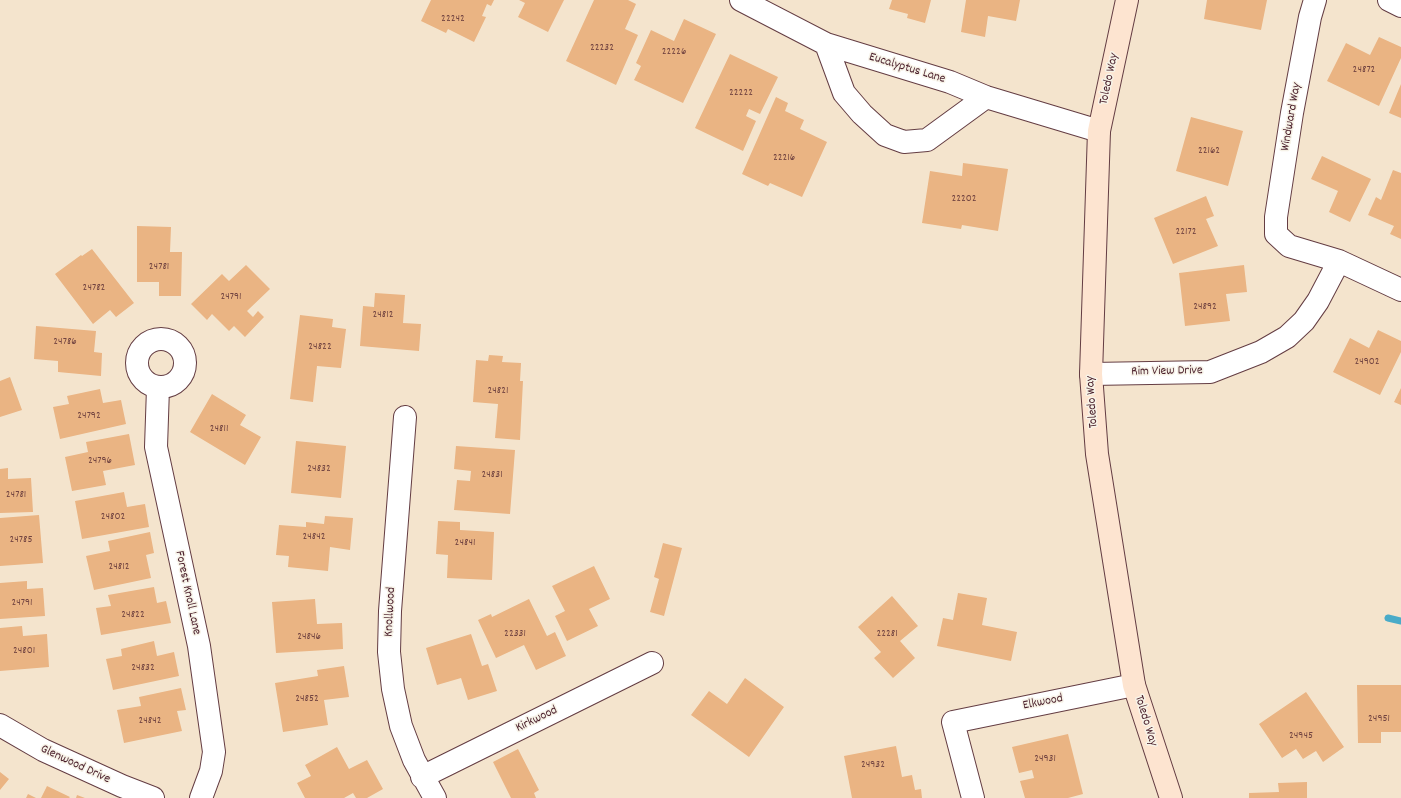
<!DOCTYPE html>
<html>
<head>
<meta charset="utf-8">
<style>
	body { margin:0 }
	canvas { display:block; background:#f4e4cd }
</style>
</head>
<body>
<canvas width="1401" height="798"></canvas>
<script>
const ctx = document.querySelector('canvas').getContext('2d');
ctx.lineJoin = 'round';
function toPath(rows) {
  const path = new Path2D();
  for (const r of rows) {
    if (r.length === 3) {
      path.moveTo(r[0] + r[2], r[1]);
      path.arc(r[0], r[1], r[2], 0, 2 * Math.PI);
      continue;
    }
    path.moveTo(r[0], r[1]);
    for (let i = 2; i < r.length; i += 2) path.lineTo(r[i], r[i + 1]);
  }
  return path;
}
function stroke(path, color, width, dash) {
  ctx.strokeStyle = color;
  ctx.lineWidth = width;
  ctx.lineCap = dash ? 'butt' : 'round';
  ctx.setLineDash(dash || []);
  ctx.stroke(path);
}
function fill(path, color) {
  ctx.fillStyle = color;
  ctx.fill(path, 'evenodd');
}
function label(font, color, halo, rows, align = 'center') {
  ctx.font = font + ' Dekko,sans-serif';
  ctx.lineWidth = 3;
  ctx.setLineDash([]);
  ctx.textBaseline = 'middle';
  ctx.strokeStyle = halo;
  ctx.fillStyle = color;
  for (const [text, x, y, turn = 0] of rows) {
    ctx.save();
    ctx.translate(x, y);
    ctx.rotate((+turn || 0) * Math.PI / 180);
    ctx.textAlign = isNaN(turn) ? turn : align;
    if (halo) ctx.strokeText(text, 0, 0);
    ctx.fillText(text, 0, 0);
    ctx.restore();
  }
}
const stream = toPath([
	[1388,618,1401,621]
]);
const building = toPath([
	[431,0,494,0,491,6,487,4,482,16,486,17,474,42,448,29,446,33,421,21],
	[519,0,564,0,548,32,518,17,525,3],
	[594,0,628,0,636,4,625,29,638,35,616,85,566,61],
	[892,0,931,0,925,23,907,18,908,14,889,9],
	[966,0,1020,0,1016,21,988,16,985,37,961,32],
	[1207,0,1267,0,1261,30,1204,19],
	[684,19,716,34,683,103,634,80,641,66,636,63,651,30,674,41],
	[1379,37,1401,47,1401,58,1379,106,1327,81,1346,43,1370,55],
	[730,54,778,77,760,114,749,109,746,116,756,121,743,151,695,128],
	[1401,84,1401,118,1389,113],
	[776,97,788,103,785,111,804,120,800,129,827,142,802,197,770,183,768,186,742,174],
	[1191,117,1243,131,1228,186,1176,171],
	[1322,156,1371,179,1350,222,1329,212,1338,191,1311,179],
	[963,163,1008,169,998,231,962,225,961,229,922,223,930,171,962,176],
	[1393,170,1401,173,1401,239,1390,234,1394,226,1368,215,1376,197,1381,200],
	[1206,196,1214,216,1206,219,1218,246,1173,264,1154,218],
	[137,226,171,227,170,252,182,252,181,296,159,296,159,282,137,282],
	[92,249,134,303,116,317,110,310,93,324,55,274,81,255,82,256],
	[246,265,270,289,247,311,253,317,258,311,264,317,245,337,234,326,229,331,212,314,207,320,191,304,222,274,229,281],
	[1244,265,1247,292,1226,294,1230,321,1185,326,1179,273],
	[375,293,405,295,403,323,421,324,419,351,360,346,363,306,374,307],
	[300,315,333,319,332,327,346,329,341,368,317,366,313,402,290,399],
	[36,326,96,331,94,352,102,353,101,376,58,372,58,361,34,359],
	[1378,330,1401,341,1401,352,1380,395,1333,372,1350,338,1369,348],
	[489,355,503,356,502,362,521,363,520,381,523,381,520,440,495,438,498,404,473,402,476,360,488,361],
	[10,377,22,410,0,417,0,381],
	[1401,388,1401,405,1394,402],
	[100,389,103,403,121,400,126,424,60,439,53,407,69,404,67,396],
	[212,394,246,415,240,425,261,437,245,465,190,432],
	[129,434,135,465,103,471,106,485,72,491,65,457,88,452,86,442],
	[296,441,346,446,341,498,291,493],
	[456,446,515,450,510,514,454,510,457,480,470,481,471,471,454,469],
	[8,468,8,479,31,478,33,512,0,513,0,469],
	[124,492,127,507,145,504,149,527,82,539,75,501],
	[39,515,43,563,0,566,0,518],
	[325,516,353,518,350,550,330,547,328,571,288,567,289,556,276,555,279,525,306,527,306,522,324,524],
	[438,521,460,522,460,530,494,532,492,580,447,578,448,555,436,554],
	[150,532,154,553,146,555,151,578,94,590,86,556,110,551,108,541],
	[663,543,682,548,664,616,650,612,659,579,654,577],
	[594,566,610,599,589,609,598,626,567,641,555,616,565,611,552,586],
	[27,581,27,589,43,588,45,616,0,619,0,583],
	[154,587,157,603,166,601,171,623,101,635,96,608,111,606,108,595],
	[958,593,987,598,982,625,1017,632,1011,661,937,646,943,618,953,620],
	[892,596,918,626,900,641,915,658,893,678,874,658,881,652,858,627],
	[315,599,317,624,342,623,343,649,276,653,272,602],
	[529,599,547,636,555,632,566,656,536,670,524,645,496,658,478,620,491,614,492,617],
	[22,626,23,636,47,634,49,667,0,671,0,628],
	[471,634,482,666,488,664,497,691,468,700,461,678,437,685,426,648],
	[154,641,157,656,174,652,179,676,113,690,106,659,122,656,121,649],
	[344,666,349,697,324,700,328,725,283,732,275,683,318,676,317,670],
	[745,678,784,707,749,757,691,715,709,691,727,704],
	[1357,685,1401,685,1401,732,1381,732,1381,743,1358,743],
	[181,688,186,710,177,711,182,731,124,743,117,710,141,706,139,697],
	[1306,692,1344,747,1323,762,1316,751,1303,759,1296,749,1282,758,1259,724],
	[1068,734,1083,794,1068,798,1025,798,1020,781,1034,778,1032,770,1019,773,1012,747],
	[896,746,902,777,912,775,915,790,921,789,922,798,852,798,844,756],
	[337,747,349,769,367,760,383,789,367,798,356,798,353,793,344,798,305,798,297,783,311,776,305,765],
	[518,749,539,790,534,793,536,798,511,798,493,762],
	[0,772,9,779,0,790],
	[1307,782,1307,798,1249,798,1249,793,1279,792,1278,783],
	[47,786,70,797,69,798,41,798],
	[28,794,36,798,26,798],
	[77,795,85,798,76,798]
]);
const street = toPath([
	[741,0,826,44,950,82,986,97,1099,131],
	[1315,0,1310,17,1292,113,1276,217,1276,234,1289,246,1339,261,1401,290],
	[1389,0,1401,6],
	[826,44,844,93,862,114,885,135,904,142,927,140,986,97],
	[161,363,24],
	[1091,374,1210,372,1261,352,1287,337,1304,321,1318,301,1339,261],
	[158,388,156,447,199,646,214,752,211,771,201,798],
	[405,417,390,611,389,652,393,689,401,726,414,760,435,798],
	[0,725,43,750,122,786,153,798],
	[422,777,652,663],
	[973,798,953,722,1134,685]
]);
const secondary = toPath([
	[1127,0,1099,131,1091,374,1097,454,1134,685,1171,798]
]);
const numberNames = [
	["22242",453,19],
	["22232",602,48],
	["22226",674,52],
	["24872",1364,70],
	["22222",741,93],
	["22162",1209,151],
	["22216",784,158],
	["22202",964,199],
	["22172",1186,232],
	["24781",159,267],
	["24782",94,288],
	["24791",231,297],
	["24892",1205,307],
	["24812",383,315],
	["24786",65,342],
	["24822",320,347],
	["24902",1367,362],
	["24821",498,391],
	["24792",89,416],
	["24811",219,429],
	["24796",100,461],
	["24832",319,469],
	["24831",492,475],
	["24781",16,495],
	["24802",113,517],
	["24842",314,537],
	["24785",21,540],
	["24841",465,543],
	["24812",119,567],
	["24791",22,603],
	["24822",133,615],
	["22331",515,634],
	["22281",887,634],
	["24846",309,637],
	["24801",24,651],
	["24832",143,668],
	["24852",307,699],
	["24951",1379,719],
	["24842",150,721],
	["24945",1301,736],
	["24931",1045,759],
	["24932",873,765]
];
const streetNames = [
	["Eucalyptus Lane",907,69,17],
	["Toledo Way",1110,79,-78],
	["Windward Way",1292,117,-80],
	["Rim View Drive",1167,372,-1],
	["Toledo Way",1093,402,-94],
	["Forest Knoll Lane",187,593,78],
	["Knollwood",391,612,-87],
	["Elkwood",1043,703,-11],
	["Kirkwood",537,720,-26],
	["Toledo Way",1145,721,73],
	["Glenwood Drive",75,765,25]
];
stroke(stream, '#49abc8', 7);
fill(building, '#eab483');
stroke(street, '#643d43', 24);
stroke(secondary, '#643d43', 24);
stroke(street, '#fff', 22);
stroke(secondary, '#fde4d0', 22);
label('11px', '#724441', null, numberNames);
label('13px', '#4a1f2b', '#f7f3e8', streetNames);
</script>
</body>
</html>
